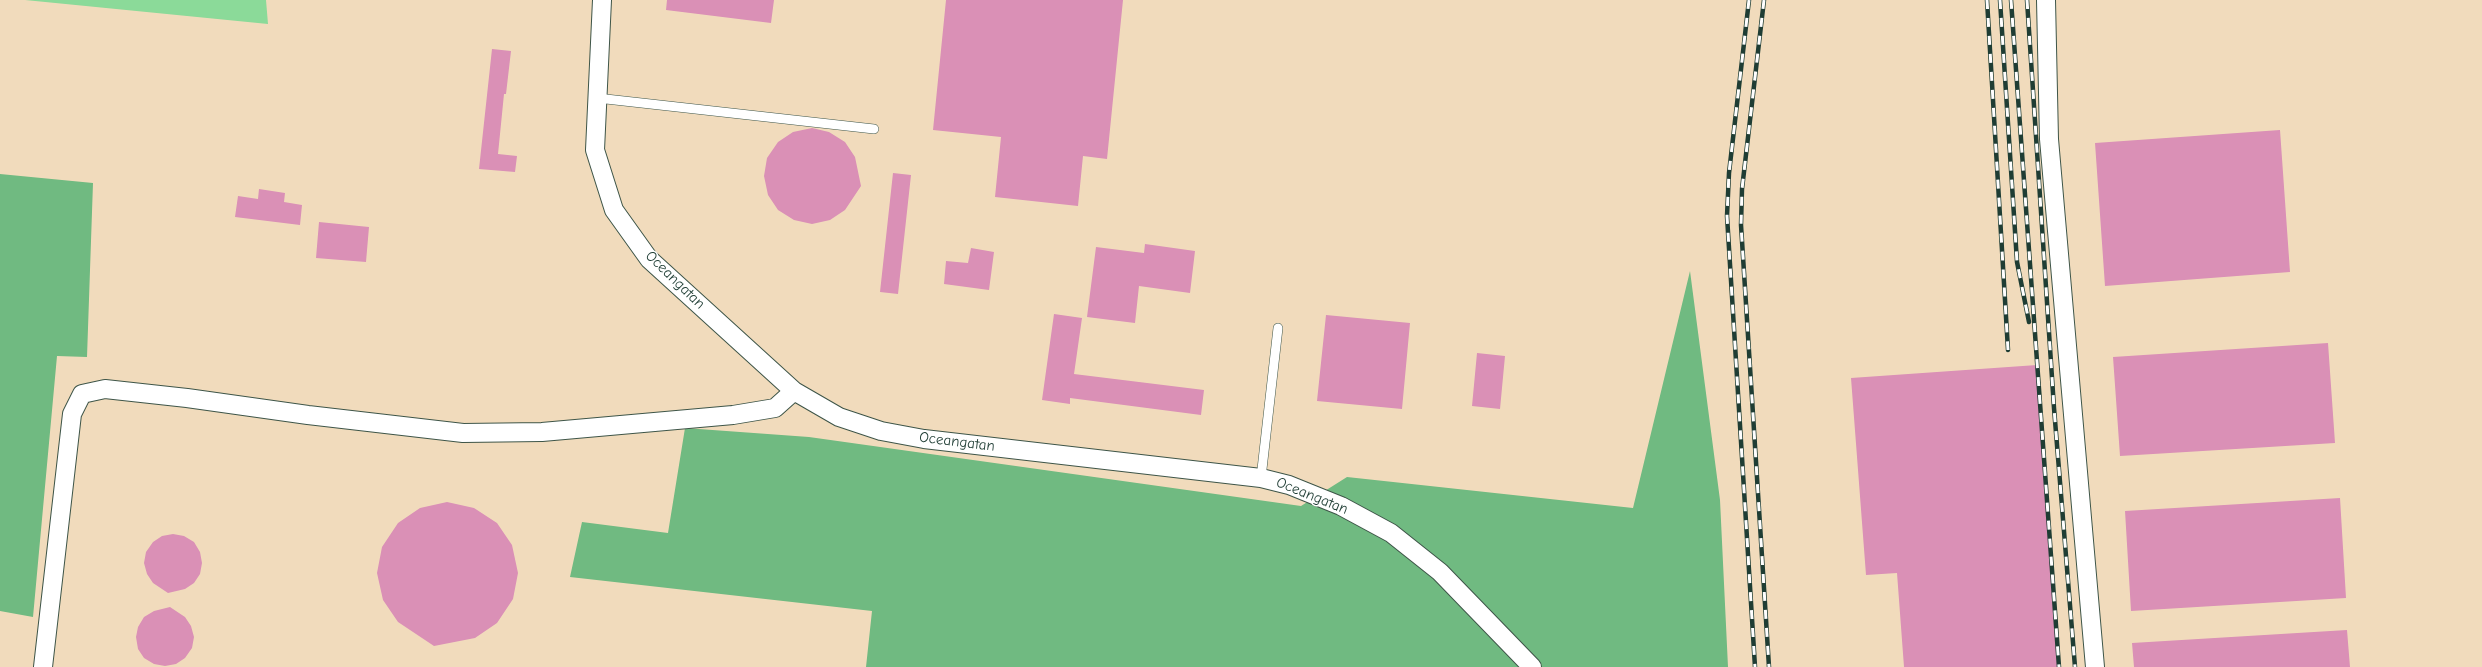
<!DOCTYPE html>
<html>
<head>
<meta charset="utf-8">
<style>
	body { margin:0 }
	canvas { display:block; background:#f1dbbc }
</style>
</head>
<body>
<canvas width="2482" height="667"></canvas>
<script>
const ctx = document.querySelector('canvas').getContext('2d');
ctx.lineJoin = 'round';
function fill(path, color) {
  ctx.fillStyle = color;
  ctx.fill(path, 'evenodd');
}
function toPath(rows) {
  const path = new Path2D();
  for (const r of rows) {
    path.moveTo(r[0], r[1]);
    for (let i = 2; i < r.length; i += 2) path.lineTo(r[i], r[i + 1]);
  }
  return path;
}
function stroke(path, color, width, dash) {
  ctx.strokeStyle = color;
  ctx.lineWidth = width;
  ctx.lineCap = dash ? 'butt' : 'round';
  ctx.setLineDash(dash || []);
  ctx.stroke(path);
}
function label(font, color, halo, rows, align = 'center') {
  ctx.font = font + ' "Comic Neue",sans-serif';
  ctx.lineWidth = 3;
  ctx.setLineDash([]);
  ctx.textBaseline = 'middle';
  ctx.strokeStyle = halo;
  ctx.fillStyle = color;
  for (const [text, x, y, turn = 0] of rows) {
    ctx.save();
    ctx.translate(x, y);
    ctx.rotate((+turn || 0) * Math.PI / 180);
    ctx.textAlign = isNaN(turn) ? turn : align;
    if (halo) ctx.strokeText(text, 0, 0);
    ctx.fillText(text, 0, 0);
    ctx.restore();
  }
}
const green = toPath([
	[25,0,266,0,268,24]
]);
const forest = toPath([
	[0,174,93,183,87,357,57,356,33,617,0,611],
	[1690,271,1720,500,1728,667,866,667,872,611,570,577,582,522,668,533,685,428,809,437,1301,506,1347,477,1633,508]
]);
const building = toPath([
	[667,0,774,0,771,23,666,10],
	[946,0,1123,0,1107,159,1083,156,1078,206,995,197,1001,137,933,130],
	[492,49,511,51,506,94,504,94,498,154,517,156,515,172,479,169],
	[812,128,829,132,845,142,855,157,861,186,845,210,830,220,812,224,794,220,778,210,768,195,764,176,767,158,778,142,793,132],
	[2280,130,2290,272,2105,286,2095,143],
	[893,173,911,175,898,294,880,292],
	[259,189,285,193,284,202,302,205,300,225,235,217,238,196,258,199],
	[319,222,369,227,366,262,316,258],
	[1145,244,1195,251,1190,293,1139,286,1135,323,1087,317,1096,247,1144,253],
	[971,248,994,252,989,290,944,284,946,261,968,263],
	[1054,314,1082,318,1074,374,1204,390,1201,415,1070,398,1070,404,1042,400],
	[1326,315,1410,323,1402,409,1317,401],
	[2328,343,2335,443,2120,456,2113,357],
	[1477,353,1505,356,1500,409,1472,406],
	[2037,365,2059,667,1904,667,1897,573,1866,575,1851,378],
	[2340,498,2346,598,2131,611,2125,511],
	[447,502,474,508,497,523,512,545,518,573,513,599,497,623,475,638,434,646,398,622,383,600,377,573,382,547,398,523,420,508],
	[173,534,184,536,194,542,200,552,202,563,200,574,194,583,185,589,168,593,153,583,147,574,144,563,146,552,153,542,162,536],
	[170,607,185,617,191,626,194,637,192,648,185,658,176,664,165,666,154,664,144,658,138,649,136,637,138,627,144,617,154,611],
	[2347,630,2350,667,2134,667,2132,643]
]);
const service = toPath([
	[597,98,874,129],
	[1261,478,1278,328]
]);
const minor = toPath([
	[602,0,595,150,614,210,649,259,794,391,839,417,881,431,924,439,1261,478,1289,485,1341,506,1391,533,1440,572,1532,667],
	[2046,0,2049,139,2095,667],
	[43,667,72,414,82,394,105,389,187,398,308,415,463,433,542,432,733,415,775,408,794,391]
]);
const rail = toPath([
	[1749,0,1729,173,1727,216,1755,667],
	[1764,0,1742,189,1741,225,1769,667],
	[1987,0,2008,350],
	[2000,0,2017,262,2029,322],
	[2011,0,2059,667],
	[2027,0,2054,408,2075,667]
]);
const streetNames = [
	["Oceangatan",675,280,44],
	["Oceangatan",957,442,7],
	["Oceangatan",1312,496,22]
];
fill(green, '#8bda99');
fill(forest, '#70ba81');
fill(building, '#da90b6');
stroke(service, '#3e5548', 10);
stroke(minor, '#3e5548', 20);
stroke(service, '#fff', 9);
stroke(minor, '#fff', 18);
stroke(rail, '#1f3d34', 4.5);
stroke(rail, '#fff', 3, [9]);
label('15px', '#1f3d34', '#fff', streetNames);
</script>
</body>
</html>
